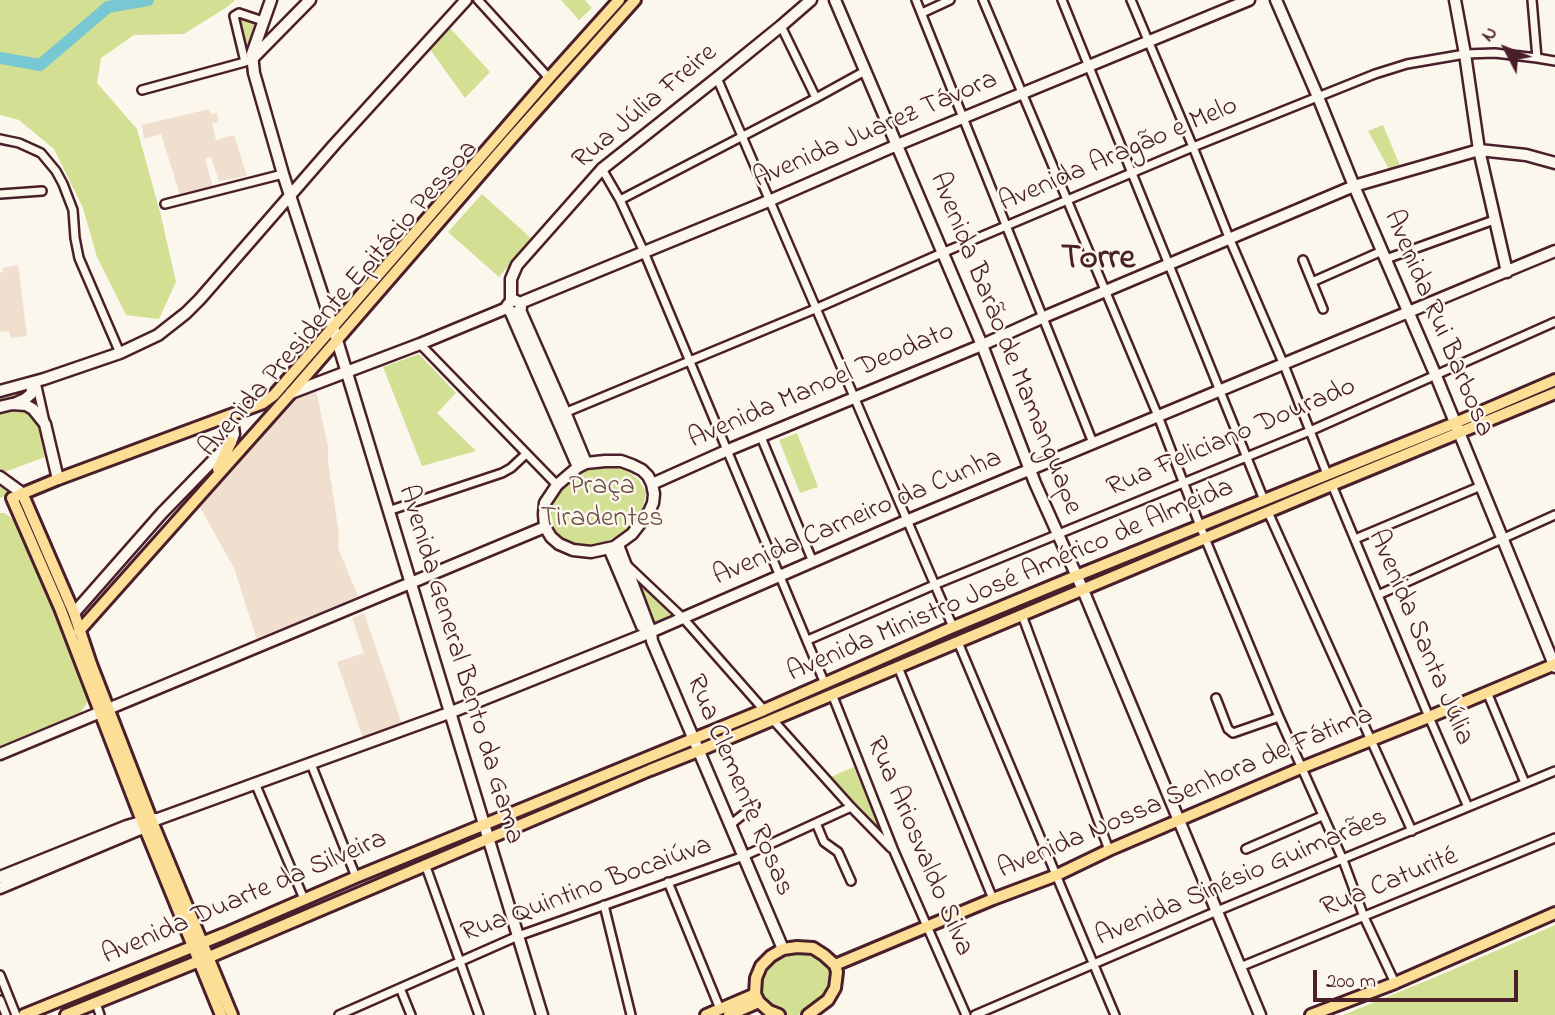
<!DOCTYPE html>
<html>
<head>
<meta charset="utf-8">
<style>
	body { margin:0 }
	#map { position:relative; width:1555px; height:1015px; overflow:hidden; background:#fbf7ec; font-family:"Indie Flower",sans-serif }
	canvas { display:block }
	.north { position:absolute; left:1471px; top:14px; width:70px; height:70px; -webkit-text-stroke:5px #fbf7ec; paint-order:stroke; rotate:312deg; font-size:19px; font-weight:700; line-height:28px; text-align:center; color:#4a1f2b }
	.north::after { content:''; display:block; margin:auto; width:24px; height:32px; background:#4a1f2b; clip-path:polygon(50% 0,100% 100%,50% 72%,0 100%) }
	.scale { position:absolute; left:1313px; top:970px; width:205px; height:32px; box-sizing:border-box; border:4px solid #4a1f2b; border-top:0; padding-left:9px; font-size:21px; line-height:24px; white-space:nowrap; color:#4a1f2b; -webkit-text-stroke:5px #fbf7ec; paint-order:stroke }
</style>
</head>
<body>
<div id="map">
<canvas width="1555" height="1015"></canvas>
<div class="north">N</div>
<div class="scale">200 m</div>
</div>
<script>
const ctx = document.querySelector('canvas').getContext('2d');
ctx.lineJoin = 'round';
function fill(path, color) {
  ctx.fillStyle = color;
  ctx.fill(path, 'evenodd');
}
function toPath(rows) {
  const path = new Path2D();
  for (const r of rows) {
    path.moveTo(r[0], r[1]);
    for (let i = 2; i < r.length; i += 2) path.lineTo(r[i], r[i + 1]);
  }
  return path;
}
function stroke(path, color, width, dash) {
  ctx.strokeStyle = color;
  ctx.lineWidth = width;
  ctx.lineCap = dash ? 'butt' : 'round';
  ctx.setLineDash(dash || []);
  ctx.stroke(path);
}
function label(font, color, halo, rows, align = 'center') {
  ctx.font = font + ' "Indie Flower",sans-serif';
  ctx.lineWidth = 5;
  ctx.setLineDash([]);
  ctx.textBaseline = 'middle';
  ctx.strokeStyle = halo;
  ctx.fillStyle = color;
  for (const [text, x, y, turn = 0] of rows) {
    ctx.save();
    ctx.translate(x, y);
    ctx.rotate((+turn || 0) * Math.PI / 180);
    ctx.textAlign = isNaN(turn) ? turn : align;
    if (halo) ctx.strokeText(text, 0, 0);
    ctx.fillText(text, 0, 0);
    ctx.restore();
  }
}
const built = toPath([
	[209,109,211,114,217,113,218,123,212,123,216,140,234,135,247,176,219,181,211,157,205,159,213,186,180,195,161,134,144,139,142,125],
	[18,265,27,336,11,338,9,331,0,332,0,273,3,272,2,268],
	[316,390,328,447,328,461,339,534,338,548,358,596,257,640,234,568,198,504,293,398,303,392],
	[364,613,403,727,364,741,337,662,364,653,352,618]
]);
const green = toPath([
	[0,0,235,0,227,7,184,34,134,35,101,58,97,83,137,129,160,212,176,282,159,319,126,315,97,257,83,208,54,149,19,120,0,115],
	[561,0,585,0,592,8,579,20],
	[239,16,258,22,247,57,237,17],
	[449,27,490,72,465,98,429,48],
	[1383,125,1401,168,1389,169,1368,131],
	[482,194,532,239,499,277,448,232],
	[419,354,456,393,437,413,476,451,422,466,383,367],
	[34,382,48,456,2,473,14,492,0,498,0,392],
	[797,433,818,487,800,493,779,440],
	[608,465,627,471,639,480,646,492,642,513,637,522,624,534,594,546,579,547,562,541,549,526,548,516,554,496,561,487,590,467],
	[0,513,5,513,16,522,32,556,87,694,87,703,80,713,0,746],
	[643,588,645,588,671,615,652,624,642,595,641,591],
	[854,767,884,838,828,778],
	[1555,925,1555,1015,1343,1015,1438,976],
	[808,950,823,956,831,970,829,989,824,997,812,1008,798,1015,783,1015,764,1002,760,992,761,979,778,956,793,951]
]);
const river = toPath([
	[0,58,40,65,108,7,148,0]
]);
const street = toPath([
	[478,0,549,78],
	[916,0,1093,443],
	[983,0,1158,416,1200,526,1279,717,1343,860,1364,917,1395,983],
	[1062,0,1264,500],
	[1131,0,1193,147,1230,240,1284,365,1327,474],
	[1532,0,1537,58],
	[922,13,950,0],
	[781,26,816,98],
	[245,62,234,16,239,13,263,21],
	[717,78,953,627],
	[142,90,245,62,252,59],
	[0,139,19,143,41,153,56,171,63,184,73,210,75,238,79,258,120,353],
	[602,169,620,200,644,252,825,684],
	[0,194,42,191],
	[620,200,816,98,865,71],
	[165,204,283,174],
	[1386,259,1494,220],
	[1303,260,1323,309],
	[1312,282,1382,251],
	[420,344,557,485],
	[36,382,45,422],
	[557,416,815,309,942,253,1193,147,1375,74,1407,64,1465,54,1495,53,1537,58,1555,61],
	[761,437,813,562],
	[1332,485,1429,717,1468,807],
	[388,511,502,473,511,468,526,454],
	[1268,512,1412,831],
	[1355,539,1481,486],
	[627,565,683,618,764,710],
	[1378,595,1555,515],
	[1022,615,1109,850],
	[808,640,934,585,1310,431,1555,322],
	[958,642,1115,1015],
	[898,667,993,899],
	[1487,692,1525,783],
	[832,694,894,851,966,1015],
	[1216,698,1228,729,1233,733,1279,717],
	[773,720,851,807,891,848],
	[311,764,356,877],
	[255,783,304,899],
	[816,823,824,842,838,852,851,881],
	[730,825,755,805],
	[1246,849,1322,816],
	[425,864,479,1015],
	[668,882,720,1009],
	[604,905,631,1015],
	[1240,967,1555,838],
	[0,975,16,1015],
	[400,988,411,1015],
	[0,1000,6,1015],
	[96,1003,100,1015],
	[339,1015,518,936,744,856,851,807],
	[975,1015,1217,911,1555,771]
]);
const secondary = toPath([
	[271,0,252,54,254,73,283,174,333,327,542,1015],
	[835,0,982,345,1035,483,1083,590,1260,1015],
	[1276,0,1318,97,1354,186,1436,376,1555,667],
	[1455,0,1465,54,1479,150,1507,272],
	[252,59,310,0],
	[511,301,514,300,520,303,521,308,518,312,511,313,507,306,511,301,511,279,517,265,602,169,717,78,781,26,811,0],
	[520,303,771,200,897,145,1249,0],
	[520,310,565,412,586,463],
	[511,313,578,467],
	[0,391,44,379,120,353,158,335,186,313,200,299,334,145,466,0],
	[291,393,420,344,507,308],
	[16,403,25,399,31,394,34,382],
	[0,407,12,404,26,405,33,409,45,424,58,479],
	[605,461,621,461,632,465,642,470,648,476,652,484,654,494,653,503,649,512,632,534,614,547,591,552,573,550,559,544,551,537,545,527,544,514,545,503,557,485,578,467,586,463,605,461],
	[0,477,22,493],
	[652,484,728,450,982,345,1044,317,1354,186,1479,150,1526,155,1555,163],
	[618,545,651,632,652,641,783,949],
	[609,548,642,626],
	[74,613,162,513,231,442,234,434,233,427,228,422,219,420],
	[0,754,545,527],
	[0,877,127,826,151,819,158,819,449,713,646,634,906,521,1555,251],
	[0,888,150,825]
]);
const primary = toPath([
	[218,469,231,442],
	[22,493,74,613,91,664,153,824,232,1015],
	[79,631,291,393,510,140,635,0],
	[835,965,993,899,1057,875,1109,850,1301,768,1429,717,1555,664],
	[24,1015,224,934,356,877,764,710,953,627,1076,576,1455,423,1555,380],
	[66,1015,214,955,650,770,698,751,1332,485,1555,393],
	[221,1015,142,821,60,608,12,498,58,479,263,403,274,395,549,78,619,0],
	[706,1015,755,994],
	[729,1015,759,1002],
	[779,1015,769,1011,759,1002,755,994,756,978,761,966,771,956,783,949,797,947,813,948,824,955,835,965,837,972,835,988,828,1000,808,1015],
	[1311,1015,1395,983,1555,913]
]);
const streetNames = [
	["Rua Júlia Freire",646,108,-40],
	["Avenida Juarez Távora",876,131,-23],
	["Avenida Aragão e Melo",1119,156,-23],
	["Avenida Presidente Epitácio Pessoa",340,300,-49],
	["Avenida Rui Barbosa",1437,324,67],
	["Avenida Barão de Mamanguape",1004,344,68],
	["Avenida Manoel Deodato",822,387,-23],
	["Rua Feliciano Dourado",1232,439,-23],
	["Avenida Carneiro da Cunha",858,519,-23],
	["Avenida Ministro José Américo de Almeida",1011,582,-23],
	["Avenida Santa Júlia",1419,638,67],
	["Avenida General Bento da Gama",459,665,73],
	["Rua Clemente Rosas",738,786,67],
	["Avenida Nossa Senhora de Fátima",1186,794,-23],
	["Rua Ariosvaldo Silva",918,847,67],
	["Avenida Sinésio Guimarães",1242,879,-23],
	["Rua Caturité",1390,884,-22],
	["Rua Quintino Bocaiúva",587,891,-20],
	["Avenida Duarte da Silveira",245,899,-23]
];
const parkNames = [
	["Praça",602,488],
	["Tiradentes",602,520]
];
const districtNames = [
	["Torre",1098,261]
];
fill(built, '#f0dfce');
fill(green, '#d3df92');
stroke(river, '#78c8d3', 12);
stroke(street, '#4a1f2b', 12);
stroke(secondary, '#4a1f2b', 15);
stroke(primary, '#4a1f2b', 16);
stroke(street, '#fbf7ec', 7);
stroke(secondary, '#fbf7ec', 10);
stroke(primary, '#fdde96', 10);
label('28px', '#4a1f2b', '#fbf7ec', streetNames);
label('28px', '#6c4f45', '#fbf7ec', parkNames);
label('bold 35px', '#4a1f2b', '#fbf7ec', districtNames);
</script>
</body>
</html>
